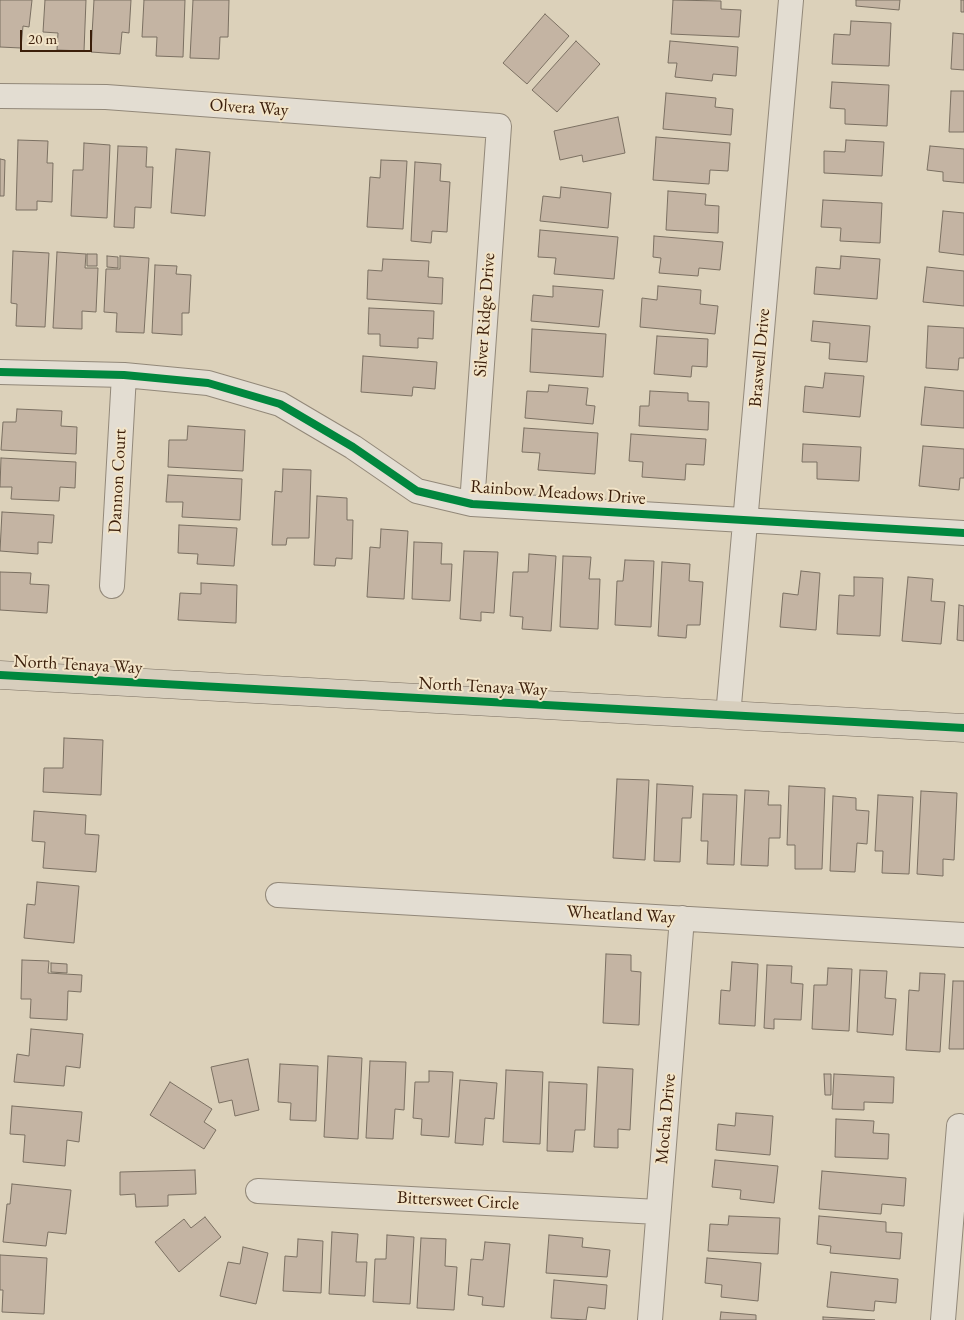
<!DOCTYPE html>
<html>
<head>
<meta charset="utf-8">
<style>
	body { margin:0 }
	#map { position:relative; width:964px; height:1320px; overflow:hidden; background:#dcd1ba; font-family:"EB Garamond",serif }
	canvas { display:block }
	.scale { position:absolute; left:20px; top:30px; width:72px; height:22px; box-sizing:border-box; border:2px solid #3b1e0a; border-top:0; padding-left:6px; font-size:15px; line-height:18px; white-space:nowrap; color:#3b1e0a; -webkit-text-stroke:4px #f2e4c8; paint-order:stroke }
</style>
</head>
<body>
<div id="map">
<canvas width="964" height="1320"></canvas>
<div class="scale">20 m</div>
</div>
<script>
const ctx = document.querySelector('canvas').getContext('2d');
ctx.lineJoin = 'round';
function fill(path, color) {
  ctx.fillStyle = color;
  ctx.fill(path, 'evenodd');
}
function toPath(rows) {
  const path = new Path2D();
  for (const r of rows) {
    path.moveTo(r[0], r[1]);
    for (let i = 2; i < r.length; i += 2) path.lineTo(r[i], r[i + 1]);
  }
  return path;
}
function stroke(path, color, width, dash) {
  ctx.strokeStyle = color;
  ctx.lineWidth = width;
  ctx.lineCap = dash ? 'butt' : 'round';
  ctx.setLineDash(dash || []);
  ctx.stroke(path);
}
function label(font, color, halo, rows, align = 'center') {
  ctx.font = font + ' "EB Garamond",serif';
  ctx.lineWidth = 4;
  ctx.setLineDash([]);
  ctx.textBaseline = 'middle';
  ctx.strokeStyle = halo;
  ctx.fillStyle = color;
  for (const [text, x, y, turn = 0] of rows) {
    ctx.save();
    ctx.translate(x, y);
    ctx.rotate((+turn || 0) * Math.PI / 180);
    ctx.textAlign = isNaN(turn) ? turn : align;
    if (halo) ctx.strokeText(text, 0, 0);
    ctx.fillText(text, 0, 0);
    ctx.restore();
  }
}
const building = toPath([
	[0,0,32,0,29,27,23,26,21,48,0,47,0,0],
	[45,0,86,0,84,51,57,50,58,33,43,32,45,0],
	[94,0,131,0,129,33,122,32,120,54,91,52,94,0],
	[144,0,185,0,183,57,156,56,157,37,142,37,144,0],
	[193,0,229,0,228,37,220,37,219,59,190,58,193,0],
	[673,0,721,1,721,9,741,10,739,37,671,34,673,0],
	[856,0,900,0,899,10,856,6,856,0],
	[961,0,964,0,964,12,961,12,961,0],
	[545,14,569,36,527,84,503,63,545,14],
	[851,21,891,23,889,66,832,64,834,34,850,35,851,21],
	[953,33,964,34,964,70,951,69,953,33],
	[576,41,600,64,557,112,532,90,576,41],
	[670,41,738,47,736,76,713,74,712,81,675,77,677,63,668,63,670,41],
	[832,82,889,85,887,126,845,124,845,109,830,108,832,82],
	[951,91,964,91,964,132,949,132,951,91],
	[666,93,716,98,715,107,733,109,731,135,663,129,666,93],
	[618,117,625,153,583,162,582,155,560,160,554,131,618,117],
	[656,137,730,143,728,171,710,170,709,184,653,180,656,137],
	[18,140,48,141,47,163,53,163,52,202,37,201,37,210,16,210,18,140],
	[846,140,884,142,882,176,824,173,824,151,845,152,846,140],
	[84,143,110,145,107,218,71,216,73,170,83,170,84,143],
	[118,146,147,147,146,167,153,167,151,208,135,207,134,228,114,227,118,146],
	[930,146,964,149,964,183,943,181,943,172,927,170,930,146],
	[176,149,210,152,205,216,171,213,176,149],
	[0,159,5,160,4,196,0,196,0,159],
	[381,160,407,161,403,229,367,227,370,177,380,178,381,160],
	[415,162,441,164,440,181,450,182,447,232,432,231,431,243,411,241,415,162],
	[561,187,611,193,608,228,540,221,543,196,560,198,561,187],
	[668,191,706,194,705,205,719,206,718,233,666,230,668,191],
	[823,200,882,203,880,243,840,241,841,228,821,227,823,200],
	[943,211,964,213,964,255,939,252,943,211],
	[540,230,618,237,614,279,554,274,556,258,538,257,540,230],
	[654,236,723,242,720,270,699,268,698,276,659,273,661,258,653,257,654,236],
	[13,251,49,253,45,327,16,326,17,304,11,303,13,251],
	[57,252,86,254,85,268,98,268,96,312,82,311,82,329,53,328,57,252],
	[87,254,97,254,97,266,87,266,87,254],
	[107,256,118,257,118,268,107,267,107,256],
	[120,256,149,258,144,333,116,332,117,313,104,312,106,269,120,269,120,256],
	[841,256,880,259,877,299,814,294,816,267,840,269,841,256],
	[383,259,429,261,428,277,443,278,442,304,367,299,368,270,382,271,383,259],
	[155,265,177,266,176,274,191,275,189,313,182,313,182,335,152,333,155,265],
	[927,267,964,271,964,306,923,302,927,267],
	[553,286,603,290,599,327,531,321,533,295,553,297,553,286],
	[658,286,701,290,700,304,718,306,715,334,640,327,642,298,657,300,658,286],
	[369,308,434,311,433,339,418,338,418,348,380,346,380,334,368,334,369,308],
	[813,321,870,326,867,362,829,359,830,343,811,341,813,321],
	[928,326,964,328,964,358,959,358,958,370,926,368,928,326],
	[532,329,606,334,603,377,530,372,532,329],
	[657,336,708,339,707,367,692,366,691,377,654,374,657,336],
	[363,356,437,362,435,389,413,387,412,396,361,392,363,356],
	[825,373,864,376,860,417,803,412,805,386,823,388,825,373],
	[549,385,588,388,586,405,595,406,593,424,525,418,527,391,548,392,549,385],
	[925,387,964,391,964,428,921,425,925,387],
	[650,391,688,393,688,401,709,402,708,430,639,426,640,406,649,406,650,391],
	[17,409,62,411,61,426,77,427,76,454,1,450,3,422,16,422,17,409],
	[188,426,245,430,243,471,168,467,169,440,187,440,188,426],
	[524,428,598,433,595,474,538,470,540,453,522,452,524,428],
	[631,434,706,439,704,465,686,464,685,480,642,477,643,462,629,461,631,434],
	[803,444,861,447,859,481,817,479,817,462,802,462,803,444],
	[923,446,964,449,964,478,960,478,959,490,919,486,923,446],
	[1,458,76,462,75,488,60,487,59,501,11,499,12,487,0,487,1,458],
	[283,469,311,470,309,538,287,538,286,545,272,545,275,491,282,492,283,469],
	[168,475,242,479,240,520,182,517,183,502,166,502,168,475],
	[317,496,347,498,347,520,353,520,352,559,336,558,335,566,314,565,317,496],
	[2,512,54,515,52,543,38,542,38,554,0,551,2,512],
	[179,525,237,528,234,566,197,564,198,554,178,553,179,525],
	[381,529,408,531,404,599,367,597,370,547,380,548,381,529],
	[414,542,442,543,441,564,452,564,450,601,412,599,414,542],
	[464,551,498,552,494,613,481,612,481,621,460,619,464,551],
	[529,554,556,556,551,631,522,629,523,617,510,616,513,572,528,572,529,554],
	[563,556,591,557,589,579,600,579,598,629,560,627,563,556],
	[625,560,654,561,651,627,615,625,617,581,623,581,625,560],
	[662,562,690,564,689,581,703,582,700,625,687,625,686,638,658,636,662,562],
	[801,571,820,573,816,630,780,627,783,593,798,595,801,571],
	[0,572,31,573,30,584,49,585,47,613,0,610,0,572],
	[854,577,883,578,880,636,837,634,839,595,854,596,854,577],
	[908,577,933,579,931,601,945,602,941,644,902,641,908,577],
	[201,583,237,585,236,623,178,620,180,593,201,594,201,583],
	[959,605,964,606,964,641,957,640,959,605],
	[64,738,103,740,101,795,43,792,44,768,63,768,64,738],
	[617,779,649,780,645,860,613,858,617,779],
	[657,784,693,786,691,818,682,818,680,862,654,861,657,784],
	[789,786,825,788,822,869,795,869,795,845,787,845,789,786],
	[745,790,769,791,768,805,781,805,780,838,769,838,768,866,741,865,745,790],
	[921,791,957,793,954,860,943,859,943,876,917,874,921,791],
	[703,794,737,795,734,865,707,864,708,841,701,841,703,794],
	[878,795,913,797,909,874,882,873,883,851,875,851,878,795],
	[833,796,856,798,856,810,869,811,867,844,857,843,855,872,830,871,833,796],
	[34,811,86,815,85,834,99,835,96,872,43,868,45,842,32,841,34,811],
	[37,882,79,886,74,943,24,938,27,904,35,905,37,882],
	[606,954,631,955,631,971,641,972,639,1025,603,1023,606,954],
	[22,960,49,961,48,973,82,975,81,992,68,991,67,1020,30,1018,31,999,21,999,22,960],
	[732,962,758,964,755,1026,719,1024,721,990,730,991,732,962],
	[51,963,67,964,67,973,51,972,51,963],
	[767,965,792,966,791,983,803,984,801,1020,774,1019,774,1029,764,1028,767,965],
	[828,968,852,969,849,1031,812,1029,814,985,827,985,828,968],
	[860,970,887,971,885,998,896,999,893,1035,857,1032,860,970],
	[920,973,945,974,940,1052,906,1050,909,990,919,991,920,973],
	[953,981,964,981,964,1049,949,1049,953,981],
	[31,1029,83,1034,80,1068,66,1066,64,1086,14,1082,17,1054,29,1056,31,1029],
	[328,1056,362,1058,358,1139,324,1137,328,1056],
	[248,1059,259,1110,235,1116,232,1100,219,1103,211,1067,248,1059],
	[370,1061,406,1062,404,1110,395,1109,393,1139,366,1138,370,1061],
	[280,1064,318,1066,316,1121,290,1120,291,1103,278,1102,280,1064],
	[598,1067,633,1069,630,1130,618,1129,618,1148,594,1147,598,1067],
	[506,1070,543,1072,540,1144,503,1142,506,1070],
	[429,1071,453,1072,449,1137,421,1135,422,1119,413,1118,415,1082,429,1082,429,1071],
	[824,1074,831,1074,831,1095,825,1095,824,1074],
	[834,1074,894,1077,893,1103,864,1102,864,1110,832,1109,834,1074],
	[460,1080,497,1083,494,1119,485,1118,483,1145,455,1143,460,1080],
	[170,1082,212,1109,204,1122,216,1130,204,1149,150,1115,170,1082],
	[549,1082,587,1084,585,1130,575,1130,573,1152,547,1151,549,1082],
	[12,1106,82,1112,79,1142,67,1140,65,1166,23,1162,25,1135,10,1134,12,1106],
	[736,1113,773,1116,770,1155,716,1150,718,1124,735,1126,736,1113],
	[836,1119,874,1121,873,1133,889,1134,888,1159,835,1157,836,1119],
	[715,1160,778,1166,774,1203,740,1199,741,1190,712,1187,715,1160],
	[195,1170,196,1194,168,1195,168,1206,136,1207,135,1194,120,1195,120,1172,195,1170],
	[822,1171,906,1178,904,1206,882,1204,881,1214,819,1209,822,1171],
	[12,1184,71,1190,66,1234,48,1232,46,1246,3,1242,7,1204,10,1204,12,1184],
	[729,1216,780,1218,778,1254,708,1251,710,1224,728,1225,729,1216],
	[819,1216,886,1222,886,1232,902,1233,900,1259,830,1253,831,1246,817,1244,819,1216],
	[205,1217,221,1237,179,1272,155,1242,184,1219,191,1228,205,1217],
	[332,1232,358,1234,356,1262,367,1262,365,1296,329,1294,332,1232],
	[387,1235,414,1237,410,1304,373,1302,375,1259,386,1259,387,1235],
	[549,1235,583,1238,582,1247,610,1250,607,1277,546,1273,549,1235],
	[421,1238,446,1239,445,1266,457,1267,454,1310,417,1308,421,1238],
	[298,1239,323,1241,321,1293,283,1291,285,1256,297,1257,298,1239],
	[485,1242,510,1244,504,1307,482,1305,483,1297,468,1295,471,1259,483,1260,485,1242],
	[243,1247,268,1253,256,1304,220,1296,228,1262,240,1264,243,1247],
	[0,1255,47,1258,44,1314,2,1312,3,1290,0,1290,0,1255],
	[707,1258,761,1263,758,1301,721,1297,722,1285,705,1283,707,1258],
	[831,1272,898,1279,896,1303,875,1301,874,1311,827,1307,831,1272],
	[554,1280,607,1285,605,1309,588,1307,586,1320,551,1318,554,1280],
	[721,1312,756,1315,756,1320,720,1320,721,1312],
	[823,1317,875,1320,823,1320,823,1317]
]);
const minor = toPath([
	[0,96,106,97,499,126,472,504],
	[0,372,124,375,208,383,280,404,353,447,417,491,472,504,964,533],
	[112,586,124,375],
	[728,716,791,0],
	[278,895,964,935],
	[258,1191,658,1212],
	[650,1320,682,918],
	[943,1320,959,1126]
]);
const major = toPath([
	[0,675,964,728]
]);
const cycleway = toPath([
	[0,372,124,375,208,383,280,404,353,447,417,491,472,504,964,533],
	[0,675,964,728]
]);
const streetNames = [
	["Olvera Way",249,108,4],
	["Silver Ridge Drive",485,315,-86],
	["Braswell Drive",760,358,-85],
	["Dannon Court",118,481,-87],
	["Rainbow Meadows Drive",558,493,4],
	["North Tenaya Way",78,665,3],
	["North Tenaya Way",483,687,3],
	["Wheatland Way",621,915,3],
	["Mocha Drive",666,1119,-85],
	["Bittersweet Circle",458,1201,3]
];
fill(building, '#c4b4a3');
stroke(building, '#7b7062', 1);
stroke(minor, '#928879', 26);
stroke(major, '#7b7062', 29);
stroke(minor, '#e3ddd2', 24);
stroke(major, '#d7cebd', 28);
stroke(cycleway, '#00873e', 8);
label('18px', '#3b1e0a', '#f2e4c8', streetNames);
</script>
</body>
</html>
